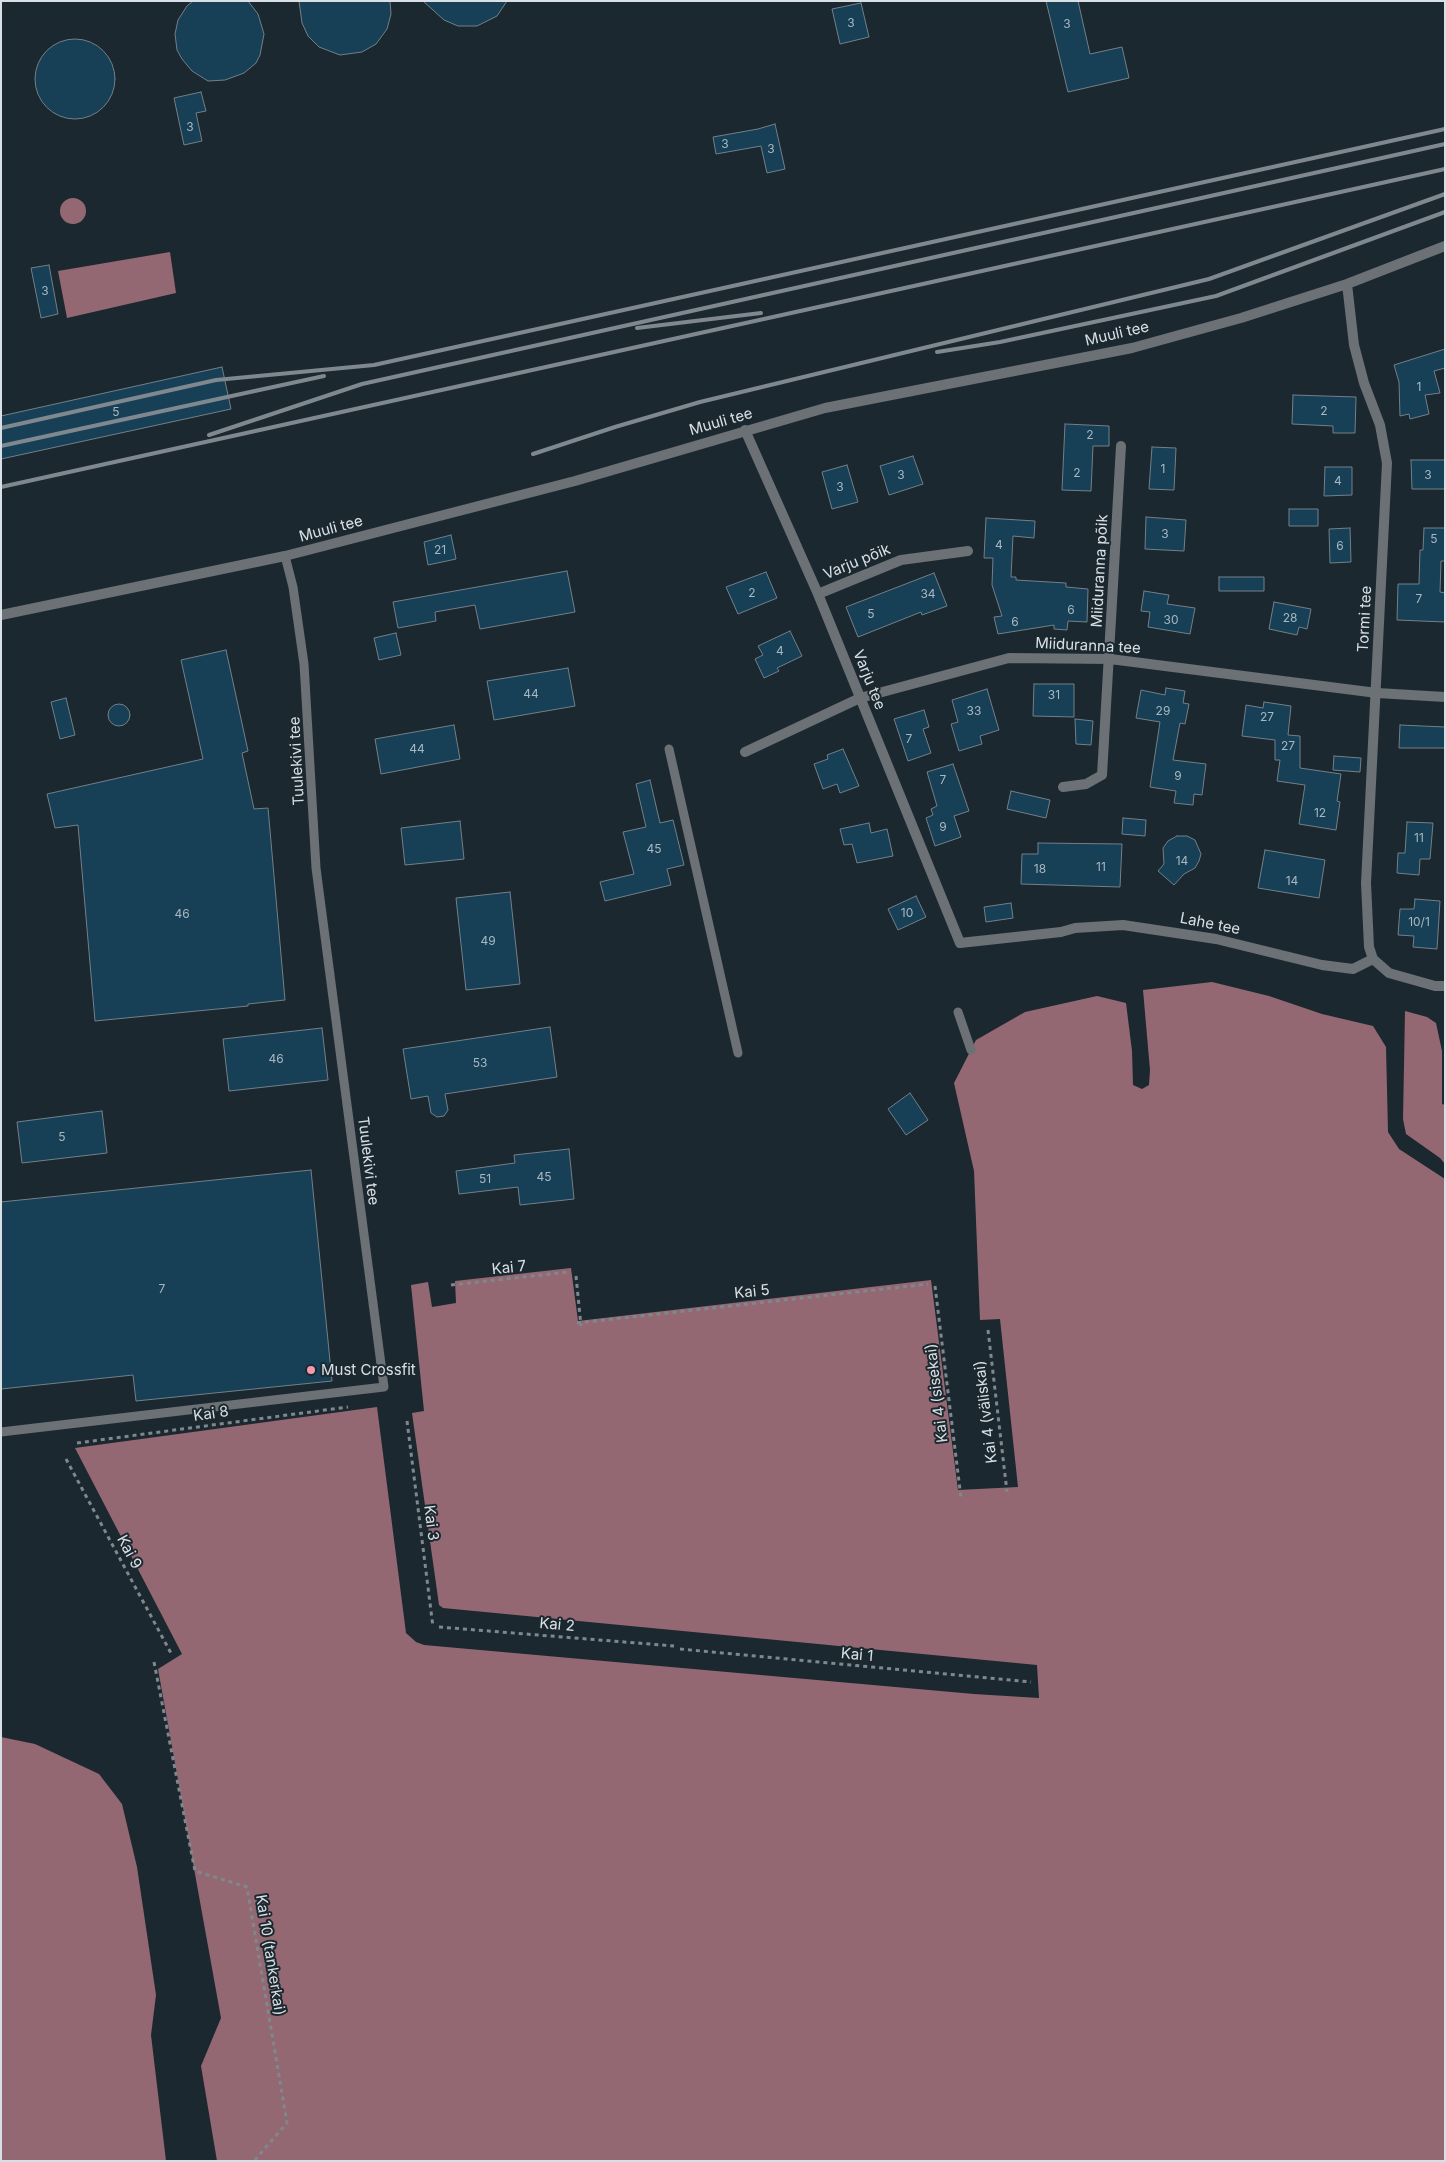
<!DOCTYPE html>
<html>
<head>
<meta charset="utf-8">
<style>
	body { margin:0 }
	#map { position:relative; width:1446px; height:2162px; overflow:hidden; background:#1c282f; font-family:Inter,sans-serif }
	canvas { display:block }
	.frame { position:absolute; inset:0; border:2px solid #d8e0e5; pointer-events:none }
</style>
</head>
<body>
<div id="map">
<canvas width="1446" height="2162"></canvas>
<div class="frame"></div>
</div>
<script>
const ctx = document.querySelector('canvas').getContext('2d');
ctx.lineJoin = 'round';
function fill(path, color) {
  ctx.fillStyle = color;
  ctx.fill(path, 'evenodd');
}
function toPath(rows) {
  const path = new Path2D();
  for (const r of rows) {
    if (r.length === 3) {
      path.moveTo(r[0] + r[2], r[1]);
      path.arc(r[0], r[1], r[2], 0, 2 * Math.PI);
      continue;
    }
    path.moveTo(r[0], r[1]);
    for (let i = 2; i < r.length; i += 2) path.lineTo(r[i], r[i + 1]);
  }
  return path;
}
function stroke(path, color, width, dash) {
  ctx.strokeStyle = color;
  ctx.lineWidth = width;
  ctx.lineCap = dash ? 'butt' : 'round';
  ctx.setLineDash(dash || []);
  ctx.stroke(path);
}
function label(font, color, halo, rows, align = 'center') {
  ctx.font = font + ' Inter,sans-serif';
  ctx.lineWidth = 4;
  ctx.setLineDash([]);
  ctx.textBaseline = 'middle';
  ctx.strokeStyle = halo;
  ctx.fillStyle = color;
  for (const [text, x, y, turn = 0] of rows) {
    ctx.save();
    ctx.translate(x, y);
    ctx.rotate((+turn || 0) * Math.PI / 180);
    ctx.textAlign = isNaN(turn) ? turn : align;
    if (halo) ctx.strokeText(text, 0, 0);
    ctx.fillText(text, 0, 0);
    ctx.restore();
  }
}
const water = toPath([
	[73,211,13],
	[170,252,176,293,67,318,58,271],
	[1212,982,1269,996,1322,1014,1373,1026,1386,1047,1388,1132,1399,1149,1445,1179,1445,2161,217,2161,201,2066,221,2018,158,1669,182,1654,75,1448,377,1407,406,1633,416,1642,424,1645,974,1694,1039,1698,1037,1665,443,1608,439,1605,412,1413,424,1411,411,1285,428,1282,432,1307,456,1303,455,1281,571,1268,578,1321,931,1280,958,1490,1018,1487,1000,1319,980,1320,974,1171,954,1083,976,1040,1025,1012,1097,996,1126,1003,1132,1051,1133,1085,1142,1089,1149,1085,1150,1070,1143,990],
	[1405,1011,1427,1017,1436,1023,1442,1051,1442,1104,1445,1105,1445,1164,1440,1158,1406,1134,1403,1119],
	[1,1737,35,1744,99,1774,122,1804,137,1867,156,1995,151,2035,166,2161,1,2161]
]);
const building = toPath([
	[193,1,248,1,258,14,264,34,260,55,256,63,244,73,225,80,208,81,192,71,182,59,177,50,175,34,178,20,187,6,193,1],
	[299,1,390,1,391,14,387,29,376,44,362,52,340,55,319,47,308,36,302,23,299,1],
	[423,1,507,1,497,16,477,26,458,26,444,20,423,1],
	[1046,1,1078,1,1090,54,1122,47,1129,78,1068,92,1046,1],
	[861,3,869,37,840,44,832,9,861,3],
	[75,79,40],
	[201,92,206,111,196,113,202,141,184,145,174,98,201,92],
	[775,124,785,169,767,173,761,146,716,154,713,137,758,129,775,124],
	[49,265,58,314,41,318,31,268,49,265],
	[1445,349,1445,368,1434,371,1440,393,1425,395,1429,414,1410,419,1409,414,1400,416,1399,382,1394,365,1445,349],
	[222,367,231,409,1,459,1,416,222,367],
	[1293,395,1356,397,1355,433,1333,433,1333,426,1292,424,1293,395],
	[1065,424,1109,426,1109,446,1093,446,1091,491,1062,490,1065,424],
	[1152,447,1176,448,1174,490,1149,489,1152,447],
	[913,456,923,484,889,495,880,466,913,456],
	[1411,460,1445,460,1445,489,1412,489,1411,460],
	[847,465,858,502,832,509,822,472,847,465],
	[1325,467,1352,467,1352,495,1324,496,1325,467],
	[1289,509,1318,509,1318,526,1289,526,1289,509],
	[1146,517,1186,520,1184,551,1145,549,1146,517],
	[986,518,1035,521,1034,538,1013,536,1011,577,1016,577,1016,580,1066,583,1066,587,1088,589,1087,622,1068,621,1067,630,1054,629,1054,625,998,634,994,617,1002,616,992,585,993,558,984,558,986,518],
	[1350,528,1351,562,1330,563,1329,529,1350,528],
	[1424,528,1445,528,1445,561,1441,561,1440,592,1445,593,1445,622,1397,620,1398,584,1419,584,1420,550,1423,550,1424,528],
	[451,535,456,559,428,565,424,542,451,535],
	[567,571,575,612,480,629,475,605,435,612,436,621,398,628,393,602,567,571],
	[766,572,777,598,738,614,726,587,766,572],
	[934,573,947,606,922,615,921,612,858,637,846,607,934,573],
	[1219,577,1264,577,1264,591,1219,591,1219,577],
	[1144,591,1169,595,1167,604,1195,608,1190,634,1148,627,1150,612,1141,611,1144,591],
	[1274,602,1311,609,1307,629,1299,627,1297,635,1269,629,1274,602],
	[790,631,802,656,777,668,779,671,764,678,755,659,763,655,758,646,790,631],
	[396,633,401,655,379,660,374,638,396,633],
	[226,650,248,751,242,753,254,809,268,808,285,1000,248,1004,248,1006,95,1021,78,825,55,828,47,794,203,759,181,660,226,650],
	[568,668,575,706,494,720,487,681,568,668],
	[1034,684,1074,684,1074,717,1033,716,1034,684],
	[1166,688,1185,691,1183,703,1189,704,1185,724,1180,723,1173,760,1206,764,1202,795,1194,794,1193,805,1174,803,1176,791,1150,787,1160,722,1136,718,1141,690,1165,695,1166,688],
	[987,689,999,730,980,736,982,744,959,751,951,724,958,722,952,700,987,689],
	[66,698,75,735,60,739,51,702,66,698],
	[1264,702,1291,706,1288,735,1300,736,1300,768,1341,774,1337,801,1340,802,1336,830,1299,824,1305,785,1277,781,1280,760,1275,760,1275,740,1242,736,1246,705,1263,708,1264,702],
	[119,715,11],
	[924,710,929,727,923,729,931,753,908,761,894,719,924,710],
	[1075,719,1093,721,1091,745,1076,744,1075,719],
	[454,725,460,759,381,774,375,739,454,725],
	[1400,725,1445,727,1445,748,1399,748,1400,725],
	[843,749,859,786,840,793,837,784,823,789,814,764,828,759,827,755,843,749],
	[1334,756,1361,758,1360,772,1333,770,1334,756],
	[953,764,969,811,954,816,961,837,935,846,926,818,933,815,931,809,937,806,927,772,953,764],
	[650,780,660,823,673,820,684,865,667,869,671,885,605,901,600,882,634,874,623,832,646,827,636,784,650,780],
	[1011,791,1050,800,1046,818,1007,809,1011,791],
	[1123,818,1146,820,1145,836,1122,834,1123,818],
	[460,821,464,859,405,865,401,828,460,821],
	[1407,822,1433,823,1430,859,1420,859,1419,875,1397,873,1398,853,1405,853,1407,822],
	[869,823,871,833,887,829,893,856,857,863,852,844,844,845,840,829,869,823],
	[1177,836,1187,836,1195,840,1201,854,1199,861,1195,868,1184,874,1174,885,1158,871,1164,864,1163,848,1168,841,1177,836],
	[1038,843,1122,844,1120,887,1021,884,1022,854,1038,854,1038,843],
	[1265,850,1325,860,1319,898,1258,888,1265,850],
	[510,892,520,984,466,990,456,898,510,892],
	[916,896,926,917,898,930,888,909,916,896],
	[1415,899,1440,901,1437,949,1413,947,1414,936,1398,935,1400,909,1414,909,1415,899],
	[1011,903,1013,918,986,922,984,907,1011,903],
	[550,1027,557,1077,445,1094,448,1110,444,1116,437,1117,431,1113,428,1096,411,1099,403,1049,550,1027],
	[322,1028,328,1080,229,1091,223,1039,322,1028],
	[910,1093,928,1120,906,1135,888,1109,910,1093],
	[102,1111,107,1153,22,1163,17,1122,102,1111],
	[569,1149,574,1199,520,1205,518,1187,459,1194,456,1171,515,1163,514,1155,569,1149],
	[311,1170,332,1381,136,1401,133,1375,1,1389,1,1202,311,1170]
]);
const path = toPath([
	[576,1276,581,1326],
	[451,1285,569,1272],
	[935,1286,961,1498],
	[577,1323,928,1284],
	[988,1330,1007,1492],
	[407,1421,433,1627],
	[77,1443,348,1407],
	[66,1459,172,1655],
	[439,1627,674,1646],
	[680,1649,1031,1682],
	[154,1662,195,1871,247,1887,287,2123,254,2161]
]);
const service = toPath([
	[669,749,738,1053],
	[958,1012,971,1050],
	[1,1432,384,1387,316,868,304,664,293,587,285,556]
]);
const minor = toPath([
	[1347,284,1354,345,1364,383,1380,425,1387,463,1366,883,1369,947,1373,959],
	[745,430,818,594,960,943,1061,932,1075,928,1123,925,1216,939,1322,965,1353,969,1373,959,1389,973,1435,986,1445,986],
	[818,594,901,560,968,551],
	[1,615,285,556,575,481,825,408,1132,348,1241,318,1347,284,1445,246],
	[745,752,860,698,1009,658,1110,659,1377,693,1445,697],
	[1063,787,1086,784,1102,775,1121,446]
]);
const rail = toPath([
	[637,328,761,313],
	[937,352,1000,342,1216,296,1445,212],
	[1,428,216,380,374,365,1445,129],
	[209,435,362,384,1445,144],
	[1,446,324,376],
	[533,454,615,427,700,402,1209,279,1445,194],
	[1,487,1445,169]
]);
const markers = [
	[311,1370,5,"#f29ab0"]
];
const numberNames = [
	["3",851,23],
	["3",1067,24],
	["3",190,127],
	["3",725,144],
	["3",771,149],
	["3",45,291],
	["1",1419,387],
	["2",1324,411],
	["5",116,412],
	["2",1090,435],
	["1",1163,469],
	["2",1077,473],
	["3",901,475],
	["3",1428,475],
	["4",1338,481],
	["3",840,487],
	["3",1165,534],
	["5",1434,539],
	["4",999,545],
	["6",1340,546],
	["21",440,550],
	["2",752,593],
	["34",928,594],
	["7",1419,599],
	["6",1071,610],
	["5",871,614],
	["28",1290,618],
	["30",1171,620],
	["6",1015,622],
	["4",780,651],
	["44",531,694],
	["31",1054,695],
	["33",974,711],
	["29",1163,711],
	["27",1267,717],
	["7",909,739],
	["27",1288,746],
	["44",417,749],
	["9",1178,776],
	["7",943,780],
	["12",1320,813],
	["9",943,827],
	["11",1419,838],
	["45",654,849],
	["14",1182,861],
	["11",1101,867],
	["18",1040,869],
	["14",1292,881],
	["10",907,913],
	["46",182,914],
	["10/1",1419,922],
	["49",488,941],
	["46",276,1059],
	["53",480,1063],
	["5",62,1137],
	["45",544,1177],
	["51",485,1179],
	["7",162,1289]
];
const streetNames = [
	["Muuli tee",1117,334,-13],
	["Muuli tee",721,422,-16],
	["Muuli tee",331,529,-15],
	["Varju põik",857,562,-22],
	["Miiduranna põik",1100,571,-87],
	["Tormi tee",1365,619,-87],
	["Miiduranna tee",1088,646,3],
	["Varju tee",869,680,68],
	["Tuulekivi tee",297,761,-93],
	["Lahe tee",1210,924,11],
	["Tuulekivi tee",368,1161,83],
	["Kai 7",509,1268,-6],
	["Kai 5",752,1292,-6],
	["Kai 4 (sisekai)",937,1393,-97],
	["Kai 4 (väliskai)",986,1412,-97],
	["Kai 8",211,1414,-8],
	["Kai 3",431,1523,83],
	["Kai 9",129,1552,62],
	["Kai 2",557,1625,5],
	["Kai 1",857,1655,5],
	["Kai 10 (tankerkai)",270,1955,81]
];
const poiNames = [
	["Must Crossfit",321,1370]
];
fill(water, '#946872');
fill(building, '#173f55');
stroke(building, '#738089', 1);
stroke(path, '#7e888e', 3, [4, 4]);
stroke(service, '#6b7175', 9);
stroke(minor, '#6b7175', 10);
stroke(rail, '#7e888e', 4);
for (const [x, y, r, color] of markers) {
  const dot = new Path2D();
  dot.arc(x, y, r, 0, 2 * Math.PI);
  ctx.fillStyle = color;
  ctx.fill(dot);
  stroke(dot, '#1c282f', 2);
}
label('12px', '#a8b8c1', null, numberNames);
label('15px', '#d8e0e5', '#1c282f', streetNames);
label('15px', '#d8e0e5', '#1c282f', poiNames, 'left');
</script>
</body>
</html>
